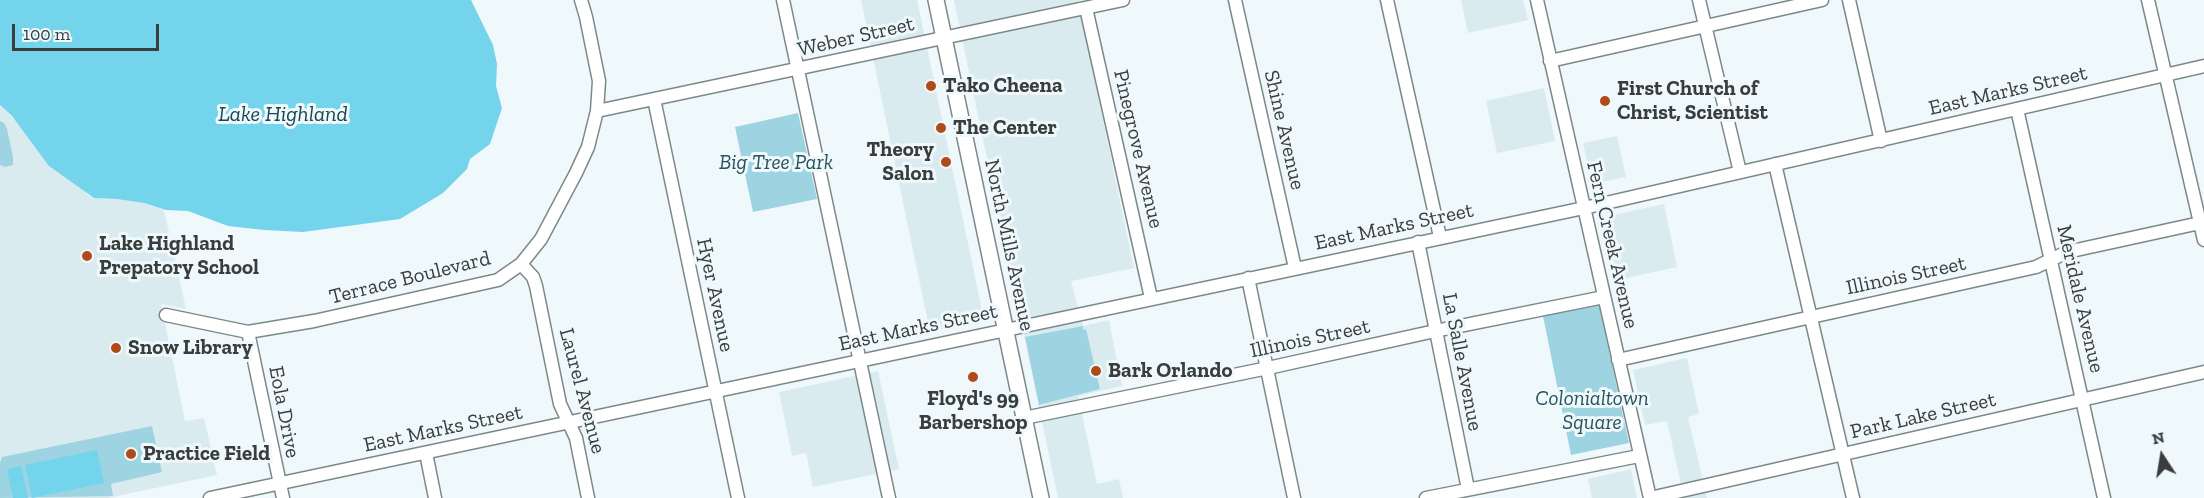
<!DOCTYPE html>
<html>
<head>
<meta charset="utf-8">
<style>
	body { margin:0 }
	#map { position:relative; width:2204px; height:498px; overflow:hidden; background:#eff8fa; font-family:"Zilla Slab",serif }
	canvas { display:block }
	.north { position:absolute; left:2132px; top:426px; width:60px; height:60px; -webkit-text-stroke:4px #eff8fa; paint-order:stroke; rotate:348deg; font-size:16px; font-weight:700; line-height:24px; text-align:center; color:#393d3e }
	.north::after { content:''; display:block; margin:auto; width:21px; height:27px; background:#393d3e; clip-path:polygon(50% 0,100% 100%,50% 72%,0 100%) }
	.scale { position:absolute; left:12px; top:24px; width:147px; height:27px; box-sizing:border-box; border:3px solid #393d3e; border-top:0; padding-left:8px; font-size:18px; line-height:21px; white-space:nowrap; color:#393d3e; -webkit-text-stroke:4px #eff8fa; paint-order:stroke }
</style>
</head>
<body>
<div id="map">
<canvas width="2204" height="498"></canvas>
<div class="north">N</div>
<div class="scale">100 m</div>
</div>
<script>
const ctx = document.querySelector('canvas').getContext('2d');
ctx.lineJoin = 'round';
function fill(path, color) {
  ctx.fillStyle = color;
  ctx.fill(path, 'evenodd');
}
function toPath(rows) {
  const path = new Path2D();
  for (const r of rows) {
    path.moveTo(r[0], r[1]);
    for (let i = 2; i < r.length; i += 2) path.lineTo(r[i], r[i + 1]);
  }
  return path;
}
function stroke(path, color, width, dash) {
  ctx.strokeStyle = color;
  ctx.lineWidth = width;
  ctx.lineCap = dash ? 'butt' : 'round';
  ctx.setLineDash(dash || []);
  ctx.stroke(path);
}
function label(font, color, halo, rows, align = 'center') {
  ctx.font = font + ' "Zilla Slab",serif';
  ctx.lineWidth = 6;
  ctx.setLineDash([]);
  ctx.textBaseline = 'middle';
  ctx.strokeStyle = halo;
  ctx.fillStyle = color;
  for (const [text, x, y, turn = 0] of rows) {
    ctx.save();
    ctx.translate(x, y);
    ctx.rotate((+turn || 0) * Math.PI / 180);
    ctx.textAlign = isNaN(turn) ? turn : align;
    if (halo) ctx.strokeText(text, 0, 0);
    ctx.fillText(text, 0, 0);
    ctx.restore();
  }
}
const built = toPath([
	[861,0,917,0,984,320,930,332],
	[954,0,1083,0,1078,1,1134,268,1071,281,1083,326,1109,320,1122,386,1078,396,1097,484,1119,479,1123,498,1058,498],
	[1461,0,1523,0,1528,20,1468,33],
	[1544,88,1555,141,1497,153,1486,101],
	[0,105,88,195,94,198,117,199,144,203,164,210,186,309,161,304,185,421,204,418,217,475,108,498,0,498],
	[1617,136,1626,177,1592,184,1583,143],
	[1664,204,1677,267,1613,281,1599,218],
	[1687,358,1699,414,1688,417,1707,498,1684,498,1667,421,1645,425,1633,370],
	[878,371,899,469,813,487,806,453,792,456,779,392],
	[1631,469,1637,498,1592,498,1588,479]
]);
const green = toPath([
	[798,113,817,199,753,212,735,127],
	[0,121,4,123,7,129,13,157,13,165,5,167,0,165],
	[1599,305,1629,443,1571,455,1543,316],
	[1083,326,1083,330,1086,329,1100,389,1039,405,1025,337],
	[152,426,162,472,111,484,113,496,0,498,0,463,2,457]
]);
const water = toPath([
	[0,0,471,0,493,45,497,64,496,86,502,108,490,144,470,159,467,169,443,193,400,219,303,232,264,230,228,226,188,211,166,210,144,203,117,199,94,198,49,166,12,116,0,105],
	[97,450,104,483,32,498,25,465],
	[21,466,28,498,13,498,7,469]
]);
const minor = toPath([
	[783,0,889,498],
	[1235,0,1295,268],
	[1387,0,1440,237],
	[1537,0,1650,498],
	[1699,0,1740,172],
	[1849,0,1881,141],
	[2148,0,2204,240],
	[1086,8,1151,298],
	[1550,61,1822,0],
	[654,99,738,498],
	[2017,109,2104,498],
	[597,111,1123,0],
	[1775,164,1853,498],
	[1418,242,1468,489],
	[521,264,533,277,536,286,560,404,576,438,588,498],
	[1248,278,1294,498],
	[166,315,248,332,314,321,498,280,521,264,541,239,576,173,588,147,597,111,599,81,586,17,581,0],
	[248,332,283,498],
	[1618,360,2036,267,2067,252,2200,223],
	[1024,418,1268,368,1435,331,1604,297],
	[426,453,435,498],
	[210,498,1584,208,2204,66],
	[1426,498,1639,456],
	[1650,498,2204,372]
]);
const major = toPath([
	[936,0,1041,498]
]);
const markers = [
	[931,86,6,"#af4a1b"],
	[1605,101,6,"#af4a1b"],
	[941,128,6,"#af4a1b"],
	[946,162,6,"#af4a1b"],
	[87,256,6,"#af4a1b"],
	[116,348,6,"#af4a1b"],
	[1096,371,6,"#af4a1b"],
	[973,377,6,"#af4a1b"],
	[131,454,6,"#af4a1b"]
];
const streetNames = [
	["Weber Street",856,37,-13],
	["East Marks Street",2008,91,-13],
	["Shine Avenue",1284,130,77],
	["Pinegrove Avenue",1138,149,77],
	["East Marks Street",1394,227,-12],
	["North Mills Avenue",1009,245,78],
	["Fern Creek Avenue",1612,245,77],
	["Illinois Street",1906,276,-12],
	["Terrace Boulevard",410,278,-14],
	["Hyer Avenue",715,295,78],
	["Meridale Avenue",2080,299,77],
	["East Marks Street",918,328,-12],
	["Illinois Street",1310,339,-12],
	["La Salle Avenue",1462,362,79],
	["Laurel Avenue",582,391,75],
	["Eola Drive",284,412,79],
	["Park Lake Street",1923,416,-13],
	["East Marks Street",443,429,-12]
];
const poiNames = [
	["Tako Cheena",943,86],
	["First Church of",1617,89],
	["Christ, Scientist",1617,113],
	["The Center",953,128],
	["Theory",934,150,"right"],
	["Salon",934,174,"right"],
	["Lake Highland",99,244],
	["Prepatory School",99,268],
	["Snow Library",128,348],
	["Bark Orlando",1108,371],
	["Floyd's 99",973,399,"center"],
	["Barbershop",973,423,"center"],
	["Practice Field",143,454]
];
const parkNames = [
	["Big Tree Park",776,163],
	["Colonialtown",1592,399],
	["Square",1592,423]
];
const waterNames = [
	["Lake Highland",283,115]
];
fill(built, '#daebef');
fill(green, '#9ed4e2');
fill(water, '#74d4ec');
stroke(minor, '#7e8789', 15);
stroke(major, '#7e8789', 18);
stroke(minor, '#fff', 12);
stroke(major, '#fff', 15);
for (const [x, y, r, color] of markers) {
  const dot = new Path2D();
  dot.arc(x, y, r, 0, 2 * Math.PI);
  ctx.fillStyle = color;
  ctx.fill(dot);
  stroke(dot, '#eff8fa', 2);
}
label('21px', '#393d3e', '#eff8fa', streetNames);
label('bold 21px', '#393d3e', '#eff8fa', poiNames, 'left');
label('italic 21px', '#26525c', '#eff8fa', parkNames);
label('italic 22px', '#1a4651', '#eff8fa', waterNames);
</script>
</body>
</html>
